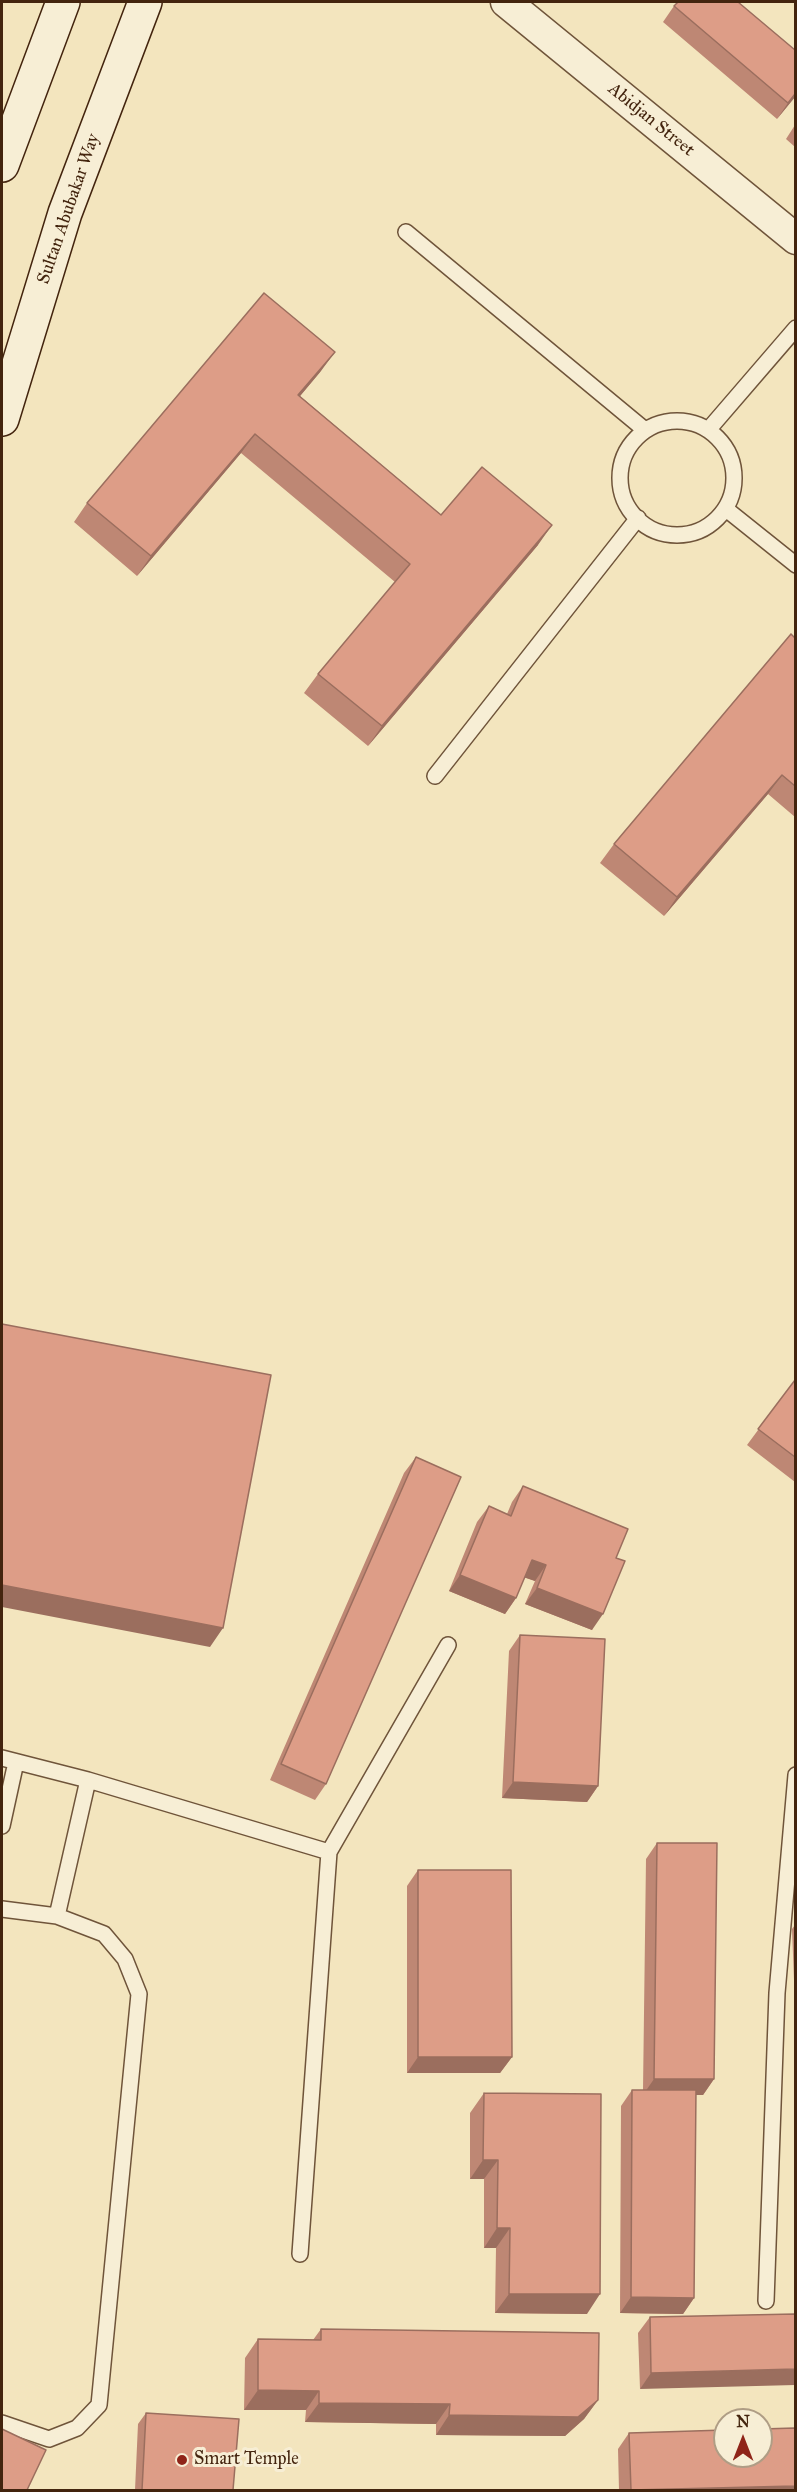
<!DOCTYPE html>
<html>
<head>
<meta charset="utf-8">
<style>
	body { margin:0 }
	#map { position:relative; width:797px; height:2492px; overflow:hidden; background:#f3e5be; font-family:"IM FELL Great Primer",serif }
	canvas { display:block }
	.frame { position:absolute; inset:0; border:3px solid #43240e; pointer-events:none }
	.north { position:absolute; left:713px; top:2408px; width:60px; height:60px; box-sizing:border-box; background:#f7eed5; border:2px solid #af9d85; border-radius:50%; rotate:0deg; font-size:16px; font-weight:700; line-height:24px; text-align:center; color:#43240e }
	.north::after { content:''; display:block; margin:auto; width:21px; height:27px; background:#8f2418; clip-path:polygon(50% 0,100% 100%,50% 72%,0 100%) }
</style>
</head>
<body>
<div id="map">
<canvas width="797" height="2492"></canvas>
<div class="frame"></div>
<div class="north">N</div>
</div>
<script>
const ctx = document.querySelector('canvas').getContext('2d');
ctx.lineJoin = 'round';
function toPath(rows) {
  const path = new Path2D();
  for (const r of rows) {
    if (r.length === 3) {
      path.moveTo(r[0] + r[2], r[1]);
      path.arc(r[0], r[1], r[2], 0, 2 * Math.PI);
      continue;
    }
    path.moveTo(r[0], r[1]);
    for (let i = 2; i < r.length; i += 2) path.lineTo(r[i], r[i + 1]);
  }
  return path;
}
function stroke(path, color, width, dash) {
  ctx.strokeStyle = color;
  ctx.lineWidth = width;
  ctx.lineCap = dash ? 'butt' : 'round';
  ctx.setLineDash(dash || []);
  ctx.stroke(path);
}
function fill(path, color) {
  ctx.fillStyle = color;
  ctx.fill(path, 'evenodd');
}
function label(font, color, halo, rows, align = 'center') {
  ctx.font = font + ' "IM FELL Great Primer",serif';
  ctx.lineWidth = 6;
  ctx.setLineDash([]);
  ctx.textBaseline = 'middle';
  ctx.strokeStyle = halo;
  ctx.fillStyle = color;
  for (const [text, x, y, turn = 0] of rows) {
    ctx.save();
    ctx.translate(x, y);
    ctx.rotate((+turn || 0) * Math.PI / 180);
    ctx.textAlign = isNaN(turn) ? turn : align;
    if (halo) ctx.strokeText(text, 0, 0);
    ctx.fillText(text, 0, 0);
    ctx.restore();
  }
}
const service = toPath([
	[406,232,645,430],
	[677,478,57],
	[709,429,796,328],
	[726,509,796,565],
	[435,776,638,518],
	[2,1758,88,1780,329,1852,300,2254],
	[2,1826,16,1762],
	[329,1852,448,1645],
	[2,1909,57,1916,104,1934,125,1959,139,1994,99,2405,77,2428,49,2439,2,2423],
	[57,1916,88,1780],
	[766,2301,777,1993,796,1775]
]);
const minor = toPath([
	[506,2,796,239]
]);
const secondary = toPath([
	[2,165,63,2],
	[2,419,65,213,145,2]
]);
const wall = toPath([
	[674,6,795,97,777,119,663,22],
	[795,125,795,147,786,139],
	[321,371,300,396,441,515,538,545,368,746,304,693,318,674,395,582,241,453,137,576,74,522,87,503],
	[795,638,795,817,768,794,664,916,600,863,614,844],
	[795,1380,795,1482,747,1445],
	[416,1457,326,1784,315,1800,270,1780,404,1473],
	[523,1486,616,1558,592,1630,525,1604,535,1581,524,1577,516,1598,505,1614,449,1591,477,1522,489,1506,507,1514,512,1502],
	[520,1635,598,1786,587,1802,502,1798,509,1651],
	[657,1843,714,2079,703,2095,696,2095,694,2298,683,2314,620,2313,621,2106,632,2090,643,2090,646,1859],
	[418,1870,512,2057,500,2073,407,2073,407,1886],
	[795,1925,795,1980,794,1980,792,1929],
	[484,2093,587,2314,495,2313,496,2248,484,2248,484,2179,470,2179,470,2113],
	[795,2314,640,2389,638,2333,650,2317],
	[321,2329,598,2400,584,2419,565,2436,436,2435,436,2424,305,2422,306,2410,244,2410,245,2358,258,2339,313,2340],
	[146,2413,233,2490,135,2490,138,2424],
	[629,2433,795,2490,619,2490,618,2449]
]);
const shadedWall = toPath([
	[795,94,795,97,777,119,788,103],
	[335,352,321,371,285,414,298,395],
	[255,434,241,453,137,576,151,556],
	[552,525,538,545,368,746,382,726],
	[782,775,768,794,664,916,677,897],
	[532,1560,546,1565,535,1581,520,1576],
	[460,1575,516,1598,505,1614,449,1591],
	[2,1585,223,1628,210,1647,2,1607],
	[537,1588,603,1614,592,1630,525,1604],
	[513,1782,598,1786,587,1802,502,1798],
	[418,2057,512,2057,500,2073,407,2073],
	[654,2079,714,2079,703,2095,643,2095],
	[483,2160,498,2160,484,2179,470,2179],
	[497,2228,510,2228,496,2248,484,2248],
	[509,2294,600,2294,587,2314,495,2313],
	[631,2297,694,2298,683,2314,620,2313],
	[795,2369,795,2385,640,2389,651,2373],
	[258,2390,319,2391,306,2410,244,2410],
	[598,2400,584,2419,565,2436,436,2435,449,2415],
	[319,2403,450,2404,436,2424,305,2422],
	[795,2486,795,2490,631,2490]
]);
const building = toPath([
	[678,2,738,2,795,50,795,94,788,103,674,6,678,2],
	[264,293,335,352,298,395,441,515,482,467,552,525,382,726,318,674,410,564,255,434,151,556,87,503,264,293],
	[791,634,795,638,795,786,782,775,677,897,614,844,791,634],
	[2,1324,271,1375,223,1628,2,1585,2,1324],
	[795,1380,795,1457,758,1429,795,1380],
	[416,1457,461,1477,326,1784,281,1764,416,1457],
	[523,1486,628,1529,616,1558,625,1561,603,1614,537,1588,546,1565,532,1560,516,1598,460,1575,489,1506,511,1516,523,1486],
	[520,1635,605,1639,598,1786,513,1782,520,1635],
	[657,1843,717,1843,714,2079,654,2079,657,1843],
	[418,1870,511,1870,512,2057,418,2057,418,1870],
	[632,2090,696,2090,694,2298,631,2297,632,2090],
	[484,2093,601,2094,600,2294,509,2294,510,2228,497,2228,498,2160,483,2160,484,2093],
	[795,2314,795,2369,651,2373,650,2317,795,2314],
	[321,2329,599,2333,598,2400,578,2417,449,2415,450,2404,319,2403,319,2391,258,2390,258,2339,321,2340,321,2329],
	[146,2413,239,2419,233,2490,142,2490,146,2413],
	[795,2428,795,2486,631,2490,629,2433,725,2430,725,2456,761,2456,761,2429,795,2428],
	[2,2429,46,2450,27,2490,2,2490,2,2429]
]);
const markers = [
	[182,2460,6,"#8f2418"]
];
const streetNames = [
	["Abidjan Street",651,120,39],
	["Sultan Abubakar Way",69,209,-71]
];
const poiNames = [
	["Smart Temple",194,2460]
];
stroke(service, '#6f543a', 18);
stroke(minor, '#6f543a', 33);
stroke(secondary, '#43240e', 36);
stroke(service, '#f7eed5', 15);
stroke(minor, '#f7eed5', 30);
stroke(secondary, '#f7eed5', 33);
fill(wall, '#be8774');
fill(shadedWall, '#9b6e5e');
fill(building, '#dd9d87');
stroke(building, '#9b6e5e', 1.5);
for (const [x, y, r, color] of markers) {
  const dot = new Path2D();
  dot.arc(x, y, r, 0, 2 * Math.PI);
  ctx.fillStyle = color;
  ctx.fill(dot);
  stroke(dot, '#f7eed5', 2);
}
label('18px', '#43240e', '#f7eed5', streetNames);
label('18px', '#43240e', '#f7eed5', poiNames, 'left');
</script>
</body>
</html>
